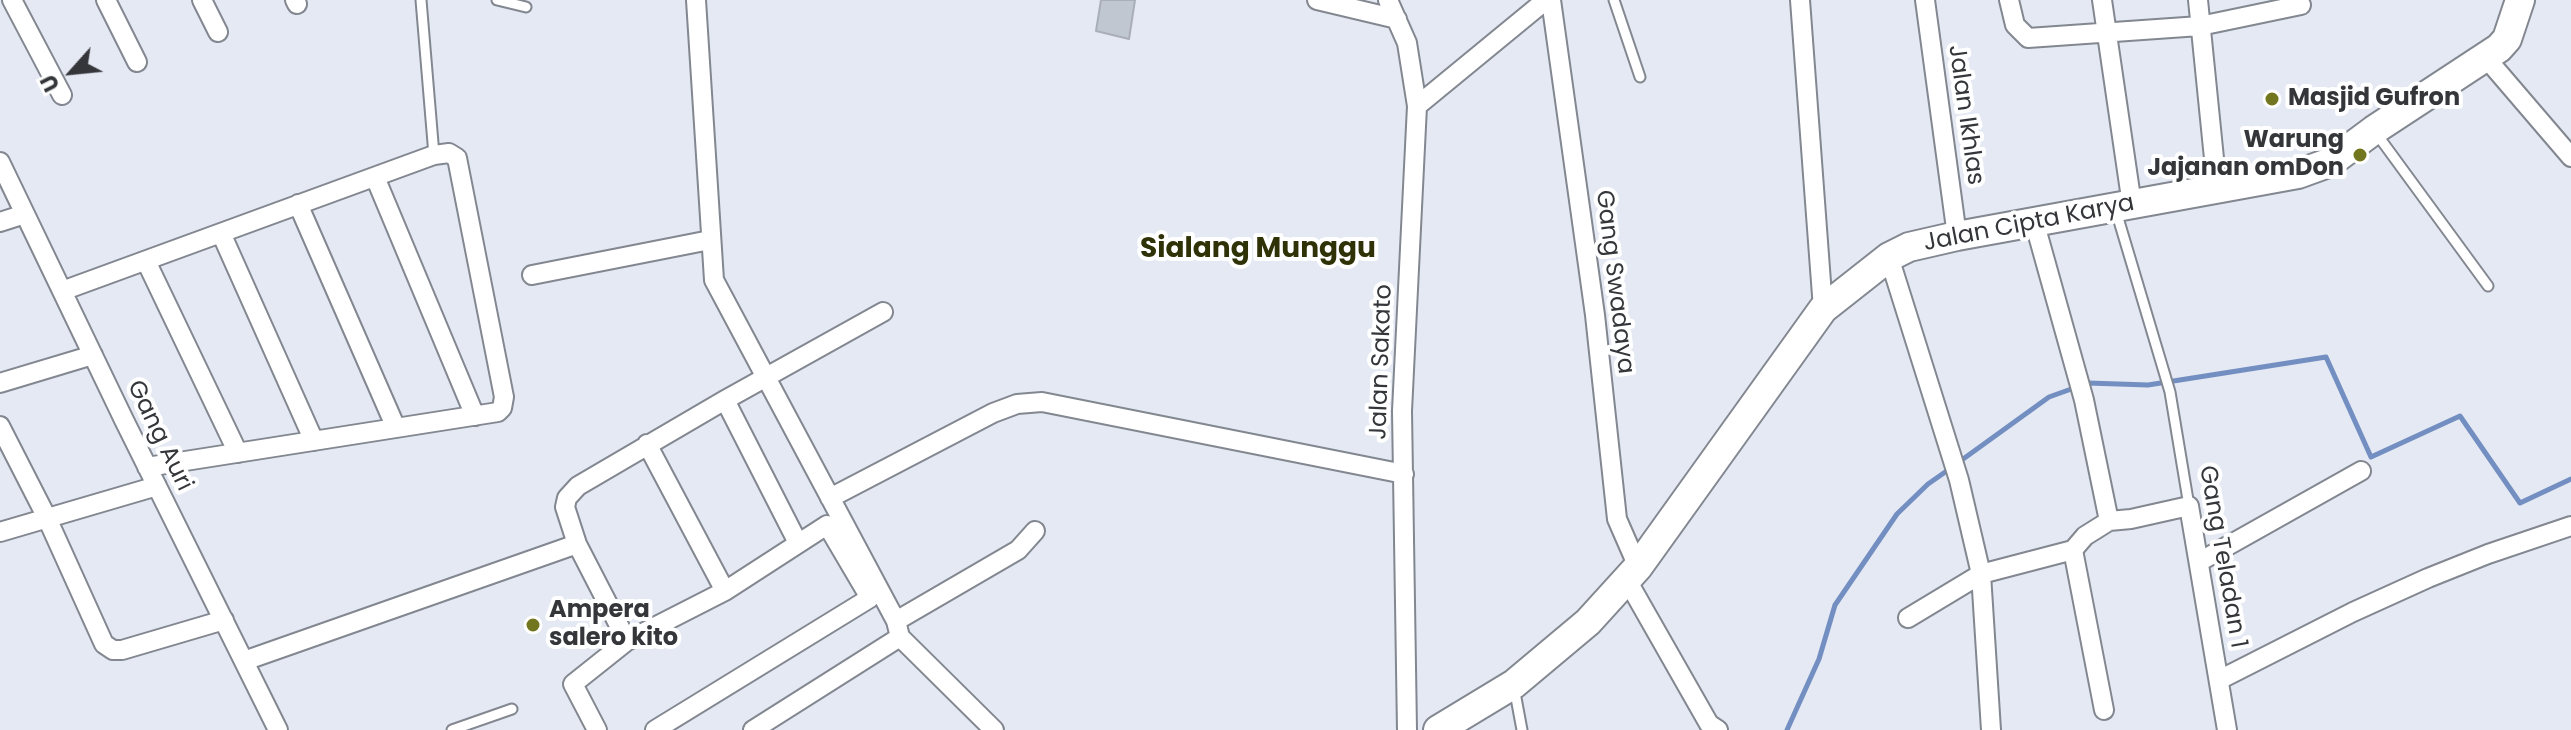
<!DOCTYPE html>
<html>
<head>
<meta charset="utf-8">
<style>
	body { margin:0 }
	#map { position:relative; width:2571px; height:730px; overflow:hidden; background:#e4e9f3; font-family:Poppins,sans-serif }
	canvas { display:block }
	.north { position:absolute; left:32px; top:32px; width:80px; height:80px; -webkit-text-stroke:6px #fff; paint-order:stroke; rotate:243deg; font-size:22px; font-weight:700; line-height:32px; text-align:center; color:#34363a }
	.north::after { content:''; display:block; margin:auto; width:28px; height:36px; background:#34363a; clip-path:polygon(50% 0,100% 100%,50% 72%,0 100%) }
</style>
</head>
<body>
<div id="map">
<canvas width="2571" height="730"></canvas>
<div class="north">U</div>
</div>
<script>
const ctx = document.querySelector('canvas').getContext('2d');
ctx.lineJoin = 'round';
function toPath(rows) {
  const path = new Path2D();
  for (const r of rows) {
    path.moveTo(r[0], r[1]);
    for (let i = 2; i < r.length; i += 2) path.lineTo(r[i], r[i + 1]);
  }
  return path;
}
function stroke(path, color, width, dash) {
  ctx.strokeStyle = color;
  ctx.lineWidth = width;
  ctx.lineCap = dash ? 'butt' : 'round';
  ctx.setLineDash(dash || []);
  ctx.stroke(path);
}
function fill(path, color) {
  ctx.fillStyle = color;
  ctx.fill(path, 'evenodd');
}
function label(font, color, halo, rows, align = 'center') {
  ctx.font = font + ' Poppins,sans-serif';
  ctx.lineWidth = 8;
  ctx.setLineDash([]);
  ctx.textBaseline = 'middle';
  ctx.strokeStyle = halo;
  ctx.fillStyle = color;
  for (const [text, x, y, turn = 0] of rows) {
    ctx.save();
    ctx.translate(x, y);
    ctx.rotate((+turn || 0) * Math.PI / 180);
    ctx.textAlign = isNaN(turn) ? turn : align;
    if (halo) ctx.strokeText(text, 0, 0);
    ctx.fillText(text, 0, 0);
    ctx.restore();
  }
}
const stream = toPath([
	[1959,462,2049,397,2088,383,2148,385,2326,357,2371,457,2460,416,2520,503,2571,479],
	[1787,730,1819,659,1835,605,1897,514,1928,484,1951,468]
]);
const building = toPath([
	[1101,0,1135,0,1129,39,1096,31,1101,0]
]);
const lane = toPath([
	[421,0,434,155],
	[497,0,526,7],
	[1614,0,1640,77],
	[2376,133,2488,286],
	[2116,211,2170,392,2189,506],
	[1514,687,1522,730],
	[452,730,512,709]
]);
const street = toPath([
	[12,0,62,95],
	[106,0,137,62],
	[202,0,218,32],
	[295,0,297,4],
	[696,0,714,280,896,621,900,637,994,730],
	[1317,0,1397,19],
	[1388,0,1407,43,1417,106,1402,411,1407,730],
	[1551,0,1595,315,1617,519,1638,567],
	[1800,0,1823,309],
	[1925,0,1957,236],
	[2009,0,2015,25,2028,38,2200,26,2301,5],
	[2102,0,2132,205],
	[2198,0,2217,188],
	[2487,59,2571,157],
	[1417,106,1546,0],
	[0,162,124,420,278,730],
	[375,177,475,416],
	[298,204,396,428],
	[2034,221,2084,400,2109,521],
	[0,222,25,214],
	[221,233,314,441],
	[1889,257,1959,480,1981,574,1991,730],
	[146,261,238,453],
	[532,275,710,240],
	[62,291,434,155,449,153,457,158,504,397,502,408,498,412,147,467],
	[0,383,93,355],
	[725,400,798,543],
	[0,426,47,518,104,644,113,650,122,650,224,620],
	[647,444,725,591],
	[830,498,993,413,1017,404,1042,402,1404,474],
	[0,532,157,486],
	[577,544,627,641],
	[2199,562,2361,471],
	[1627,580,1709,724,1718,730],
	[1908,618,1981,574,2073,550],
	[896,621,1018,550,1035,531],
	[244,661,577,544,565,507,567,498,578,486,725,400,883,312],
	[2219,680,2353,612,2428,578,2488,554,2571,526],
	[2104,710,2073,550,2085,536,2109,521,2131,519,2189,506,2227,730],
	[597,730,573,684,627,641,725,591,827,525,870,598,655,730],
	[753,730,900,637]
]);
const primary = toPath([
	[1438,730,1514,684,1588,622,1638,567,1823,309,1889,257,1909,247,1957,236,2298,174,2331,162,2374,130,2499,48,2507,39,2520,0]
]);
const markers = [
	[2272,99,8,"#72761e"],
	[2360,155,8,"#72761e"],
	[533,625,8,"#72761e"]
];
const poiNames = [
	["Masjid Gufron",2288,99],
	["Warung",2344,141,"right"],
	["Jajanan omDon",2344,169,"right"],
	["Ampera",549,611],
	["salero kito",549,639]
];
const streetNames = [
	["Jalan Ikhlas",1965,115,82],
	["Jalan Cipta Karya",2029,224,-11],
	["Gang Swadaya",1614,282,83],
	["Jalan Sakato",1382,362,-88],
	["Gang Auri",159,436,64],
	["Gang Teladan 1",2222,557,80]
];
const quarterNames = [
	["Sialang Munggu",1258,250]
];
stroke(stream, '#738ec1', 5);
fill(building, '#c1c7d0');
stroke(building, '#a9aeb8', 2);
stroke(lane, '#828790', 13);
stroke(street, '#828790', 22);
stroke(primary, '#828790', 32);
stroke(lane, '#fff', 9);
stroke(street, '#fff', 18);
stroke(primary, '#fff', 28);
for (const [x, y, r, color] of markers) {
  const dot = new Path2D();
  dot.arc(x, y, r, 0, 2 * Math.PI);
  ctx.fillStyle = color;
  ctx.fill(dot);
  stroke(dot, '#fff', 3);
}
label('bold 24px', '#34363a', '#fff', poiNames, 'left');
label('24px', '#34363a', '#fff', streetNames);
label('bold 28px', '#2f3107', '#fff', quarterNames);
</script>
</body>
</html>
